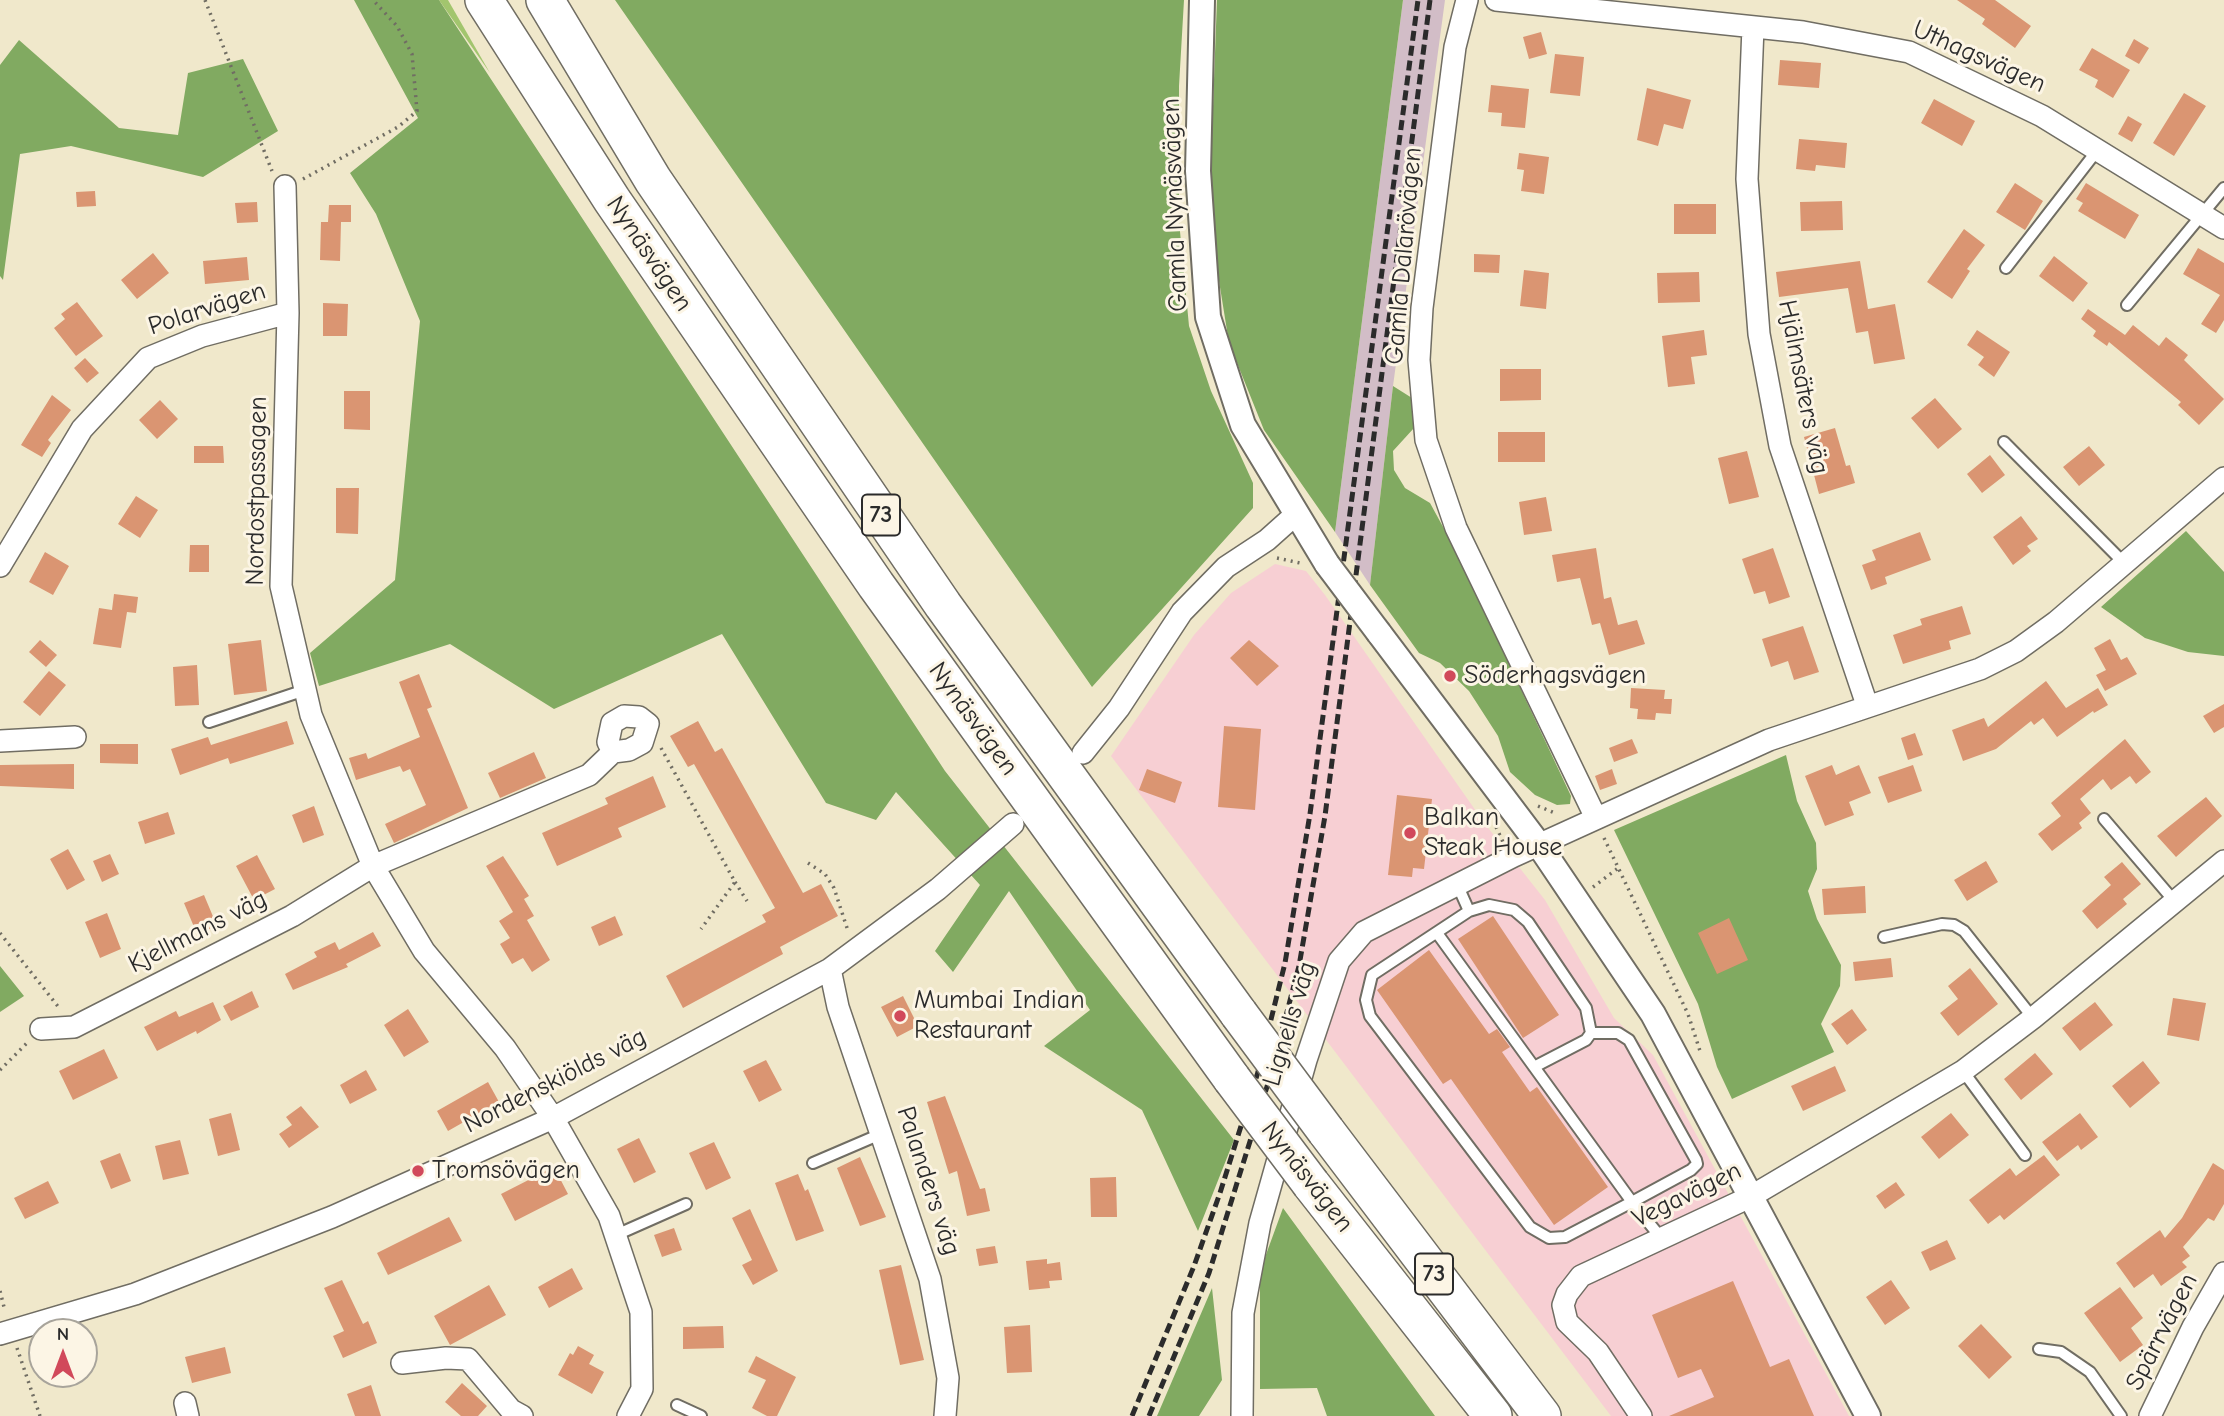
<!DOCTYPE html>
<html>
<head>
<meta charset="utf-8">
<style>
	body { margin:0 }
	#map { position:relative; width:2224px; height:1416px; overflow:hidden; background:#f0e8cb; font-family:"Comic Neue",sans-serif }
	canvas { display:block }
	.north { position:absolute; left:28px; top:1318px; width:70px; height:70px; box-sizing:border-box; background:#fcf5e5; border:2px solid #a8a49b; border-radius:50%; rotate:0deg; font-size:19px; font-weight:700; line-height:28px; text-align:center; color:#2b2b2b }
	.north::after { content:''; display:block; margin:auto; width:24px; height:32px; background:#d1495b; clip-path:polygon(50% 0,100% 100%,50% 72%,0 100%) }
</style>
</head>
<body>
<div id="map">
<canvas width="2224" height="1416"></canvas>
<div class="north">N</div>
</div>
<script>
const ctx = document.querySelector('canvas').getContext('2d');
ctx.lineJoin = 'round';
function fill(path, color) {
  ctx.fillStyle = color;
  ctx.fill(path, 'evenodd');
}
function toPath(rows) {
  const path = new Path2D();
  for (const r of rows) {
    path.moveTo(r[0], r[1]);
    for (let i = 2; i < r.length; i += 2) path.lineTo(r[i], r[i + 1]);
  }
  return path;
}
function stroke(path, color, width, dash) {
  ctx.strokeStyle = color;
  ctx.lineWidth = width;
  ctx.lineCap = dash ? 'butt' : 'round';
  ctx.setLineDash(dash || []);
  ctx.stroke(path);
}
function label(font, color, halo, rows, align = 'center') {
  ctx.font = font + ' "Comic Neue",sans-serif';
  ctx.lineWidth = 6;
  ctx.setLineDash([]);
  ctx.textBaseline = 'middle';
  ctx.strokeStyle = halo;
  ctx.fillStyle = color;
  for (const [text, x, y, turn = 0] of rows) {
    ctx.save();
    ctx.translate(x, y);
    ctx.rotate((+turn || 0) * Math.PI / 180);
    ctx.textAlign = isNaN(turn) ? turn : align;
    if (halo) ctx.strokeText(text, 0, 0);
    ctx.fillText(text, 0, 0);
    ctx.restore();
  }
}
const built = toPath([
	[1275,564,1306,571,1325,595,1485,824,1545,900,1614,1018,1653,1055,1849,1416,1611,1416,1111,756,1194,635,1231,593]
]);
const industrial = toPath([
	[1403,0,1445,0,1393,386,1370,585,1335,532]
]);
const green = toPath([
	[439,0,448,0,490,73]
]);
const forest = toPath([
	[354,0,439,0,945,771,1234,1140,1198,1231,1142,1110,1044,1046,1090,1010,1009,891,953,972,935,951,980,885,896,792,876,820,826,803,722,634,554,709,450,644,319,686,310,653,395,580,420,321,376,214,350,173,418,118],
	[615,0,1184,0,1179,86,1179,221,1189,326,1211,391,1253,483,1253,508,1092,687],
	[1217,0,1403,0,1335,532,1264,430,1229,343,1215,256,1210,186],
	[19,40,119,128,178,135,188,73,243,59,278,131,203,177,71,146,20,154,3,280,0,276,0,65],
	[1393,386,1412,398,1414,428,1393,451,1394,470,1405,488,1430,503,1454,547,1571,796,1570,804,1557,805,1535,795,1510,772,1498,736,1469,691,1440,663,1419,653,1370,585],
	[2186,531,2224,572,2224,656,2188,652,2145,638,2101,607],
	[1786,755,1797,801,1816,843,1817,869,1808,891,1817,919,1841,965,1840,986,1821,1024,1834,1052,1732,1099,1717,1067,1698,1004,1614,830],
	[0,966,24,996,0,1012],
	[1283,1208,1435,1416,1327,1416,1317,1388,1260,1389,1260,1271],
	[1212,1288,1222,1380,1199,1416,1157,1416]
]);
const building = toPath([
	[1957,0,1995,0,2031,26,2015,48,1982,24,1985,19],
	[1541,32,1547,54,1529,59,1523,37],
	[2134,39,2149,48,2139,64,2125,56],
	[2092,48,2130,70,2113,98,2095,87,2098,80,2079,70],
	[1555,54,1584,57,1580,96,1550,93],
	[1780,60,1821,63,1819,88,1778,85],
	[1491,85,1529,89,1525,128,1501,126,1502,113,1488,112],
	[1647,88,1691,100,1683,129,1664,124,1658,146,1637,140],
	[2184,93,2206,106,2174,156,2153,143],
	[1934,99,1975,121,1962,146,1921,123],
	[2128,116,2142,124,2132,142,2118,134],
	[1799,139,1847,143,1845,168,1816,165,1815,171,1796,169],
	[1519,153,1549,157,1544,194,1521,191,1524,170,1517,169],
	[2015,183,2043,201,2025,230,1996,212],
	[2086,183,2139,215,2125,239,2078,211,2083,203,2076,199],
	[95,191,96,206,77,207,76,192],
	[1842,201,1843,230,1801,231,1800,202],
	[257,202,258,222,237,223,235,203],
	[1674,204,1716,204,1716,234,1674,234],
	[329,205,351,205,351,222,341,222,340,261,320,260,321,222,331,222,328,222],
	[1964,229,1985,245,1967,269,1970,271,1952,299,1927,282],
	[2198,248,2224,263,2224,320,2216,333,2201,324,2220,295,2183,274],
	[153,253,169,273,137,299,121,280],
	[1474,254,1500,255,1499,273,1474,272],
	[2054,256,2088,283,2073,302,2039,276],
	[247,257,249,280,205,284,203,261],
	[1860,261,1868,309,1895,304,1905,359,1874,364,1868,331,1856,333,1848,288,1779,297,1776,272],
	[1524,270,1549,273,1546,309,1520,306],
	[1699,272,1700,302,1658,303,1657,273],
	[77,302,103,336,76,356,54,328,65,319,61,314],
	[323,303,348,304,347,336,323,336],
	[2088,309,2125,335,2133,325,2159,346,2166,337,2188,355,2184,360,2224,399,2199,425,2178,405,2181,402,2109,342,2107,346,2093,336,2096,331,2081,319],
	[1704,330,1707,355,1691,357,1695,384,1668,387,1662,336],
	[1977,330,2010,352,1994,377,1978,365,1984,357,1967,345],
	[85,358,99,373,87,383,74,368],
	[1500,369,1541,369,1541,400,1500,401],
	[344,391,370,391,370,430,344,429],
	[52,395,71,410,48,440,51,443,42,457,21,445],
	[1935,398,1962,429,1938,449,1911,418],
	[160,400,178,419,157,439,139,420],
	[1835,428,1846,466,1850,465,1855,483,1819,494,1804,437],
	[1498,432,1545,432,1545,462,1498,462],
	[194,446,223,446,224,463,194,463],
	[2089,446,2105,465,2079,486,2063,467],
	[1747,451,1759,497,1729,504,1718,458],
	[1990,455,2005,475,1982,493,1967,474],
	[336,488,359,488,358,534,336,533],
	[136,496,158,510,140,538,118,524],
	[1546,497,1552,531,1524,535,1519,502],
	[2021,516,2038,539,2027,546,2031,551,2013,565,1993,537],
	[1920,532,1931,560,1885,577,1887,584,1871,590,1862,565,1876,560,1872,550],
	[190,545,209,545,209,572,189,572],
	[1596,548,1604,599,1611,597,1618,625,1637,620,1645,644,1609,655,1600,623,1592,625,1580,578,1557,582,1552,555],
	[1773,548,1790,597,1769,604,1765,591,1754,594,1742,559],
	[45,552,69,566,53,595,29,582],
	[114,594,138,597,136,613,127,612,121,648,93,644,99,608,112,610],
	[1962,606,1971,634,1949,641,1951,649,1903,664,1893,635,1922,625,1920,619],
	[1803,626,1819,672,1794,680,1788,661,1771,667,1762,639],
	[2110,639,2121,660,2127,657,2137,674,2105,691,2096,675,2106,670,2094,648],
	[40,640,57,655,46,667,29,652],
	[261,640,267,691,234,695,228,644],
	[1249,640,1279,666,1257,686,1230,658],
	[197,665,199,705,175,706,173,667],
	[49,671,66,685,40,716,23,702],
	[419,674,432,707,427,709,468,808,394,843,385,824,426,805,410,769,403,772,400,766,356,780,349,758,366,753,368,759,420,737,399,682],
	[2046,681,2066,708,2098,688,2108,705,2094,713,2093,711,2057,737,2043,718,2034,725,2031,721,1996,749,1963,761,1952,730,1984,718,1988,727],
	[1631,688,1665,690,1664,699,1672,699,1671,714,1656,713,1655,720,1637,719,1638,709,1630,708],
	[2224,704,2224,727,2214,733,2203,716],
	[287,721,294,744,230,764,228,758,180,775,171,749,208,737,211,745],
	[698,721,715,752,722,748,803,893,821,884,838,916,780,947,783,954,683,1008,666,976,766,922,762,915,775,908,694,764,688,767,670,736],
	[1224,726,1261,729,1255,810,1218,807],
	[1915,733,1923,755,1908,760,1901,738],
	[1632,739,1638,753,1614,762,1609,748],
	[2125,739,2151,772,2136,784,2130,776,2111,790,2103,779,2080,799,2091,813,2079,823,2082,828,2052,851,2038,834,2061,816,2051,803],
	[100,744,138,744,138,764,100,763],
	[534,752,546,778,500,798,488,773],
	[74,764,74,789,0,786,0,765],
	[1832,765,1836,775,1859,765,1871,793,1849,802,1854,815,1825,826,1805,776],
	[1913,765,1922,791,1888,803,1878,777],
	[1147,769,1182,782,1175,803,1139,790],
	[1612,769,1617,784,1600,790,1595,776],
	[653,776,666,807,618,828,622,837,557,866,542,833,608,804,605,798],
	[1397,795,1432,799,1424,869,1413,868,1412,877,1388,875],
	[2206,797,2222,816,2176,857,2157,836],
	[314,806,324,835,303,843,292,815],
	[168,812,175,834,145,844,138,822],
	[68,849,85,880,67,890,50,859],
	[110,854,119,874,102,882,93,861],
	[257,855,275,889,254,900,236,866],
	[503,856,529,896,524,899,534,916,527,920,550,960,532,972,523,958,512,964,500,944,510,938,499,921,513,912,486,866],
	[1986,861,1998,882,1967,901,1954,880],
	[2122,862,2141,884,2123,899,2127,904,2097,929,2082,911,2111,885,2104,877],
	[1865,886,1866,913,1824,915,1822,889],
	[204,895,217,926,197,934,184,903],
	[107,913,121,949,100,958,85,922],
	[615,916,623,935,599,946,591,927],
	[1493,916,1559,1015,1523,1038,1458,939],
	[1729,918,1748,960,1717,974,1698,933],
	[373,932,381,946,346,964,348,967,293,990,285,974,317,957,314,952,335,942,339,950],
	[1429,950,1489,1034,1497,1029,1510,1047,1502,1052,1530,1092,1537,1087,1608,1187,1554,1225,1451,1079,1443,1084,1377,990],
	[1891,958,1893,977,1855,981,1853,962],
	[1970,968,1998,1004,1958,1036,1940,1013,1958,999,1948,986],
	[252,991,259,1007,231,1021,223,1006],
	[903,996,918,1026,897,1037,881,1007],
	[2173,998,2206,1003,2199,1041,2167,1035],
	[213,1002,221,1020,197,1034,196,1031,157,1051,144,1027,176,1011,179,1017],
	[2095,1002,2113,1025,2080,1051,2062,1028],
	[408,1009,429,1042,404,1057,384,1025],
	[1852,1009,1867,1030,1847,1045,1831,1024],
	[104,1049,118,1078,73,1100,59,1071],
	[2035,1053,2053,1074,2021,1100,2004,1079],
	[766,1060,782,1090,759,1102,743,1071],
	[2143,1061,2160,1083,2130,1108,2112,1086],
	[1835,1066,1846,1091,1803,1111,1791,1086],
	[366,1070,377,1090,350,1104,340,1085],
	[488,1082,499,1102,448,1131,437,1111],
	[945,1096,980,1189,985,1188,990,1211,967,1216,957,1171,949,1174,927,1102],
	[301,1106,319,1127,289,1148,279,1134,292,1125,286,1117],
	[231,1113,240,1150,218,1156,209,1119],
	[1951,1113,1969,1135,1939,1159,1921,1137],
	[2080,1113,2098,1137,2081,1150,2078,1145,2057,1161,2042,1142],
	[639,1138,656,1172,634,1183,617,1149],
	[180,1140,189,1174,163,1180,155,1146],
	[714,1142,731,1178,706,1190,689,1153],
	[120,1153,131,1181,111,1189,100,1161],
	[2044,1155,2060,1175,2004,1220,2000,1215,1988,1224,1969,1200,2010,1168,2016,1176],
	[860,1157,886,1217,860,1226,837,1168],
	[2213,1163,2224,1170,2224,1204,2214,1221,2208,1218,2183,1247,2190,1256,2182,1262,2187,1267,2161,1286,2153,1274,2134,1288,2116,1263,2160,1230,2165,1238,2182,1218],
	[554,1167,568,1194,515,1221,501,1194],
	[798,1174,805,1191,808,1189,824,1231,796,1241,775,1183],
	[1116,1177,1117,1217,1091,1217,1090,1178],
	[48,1181,59,1203,25,1219,14,1198],
	[1896,1182,1905,1195,1885,1209,1876,1196],
	[750,1209,778,1271,753,1285,742,1265,752,1260,732,1218],
	[449,1217,462,1241,388,1275,377,1253],
	[674,1228,682,1250,662,1257,654,1235],
	[1947,1240,1956,1259,1930,1271,1921,1252],
	[995,1246,998,1263,979,1266,976,1249],
	[1047,1259,1047,1264,1060,1262,1062,1280,1049,1281,1050,1288,1029,1290,1026,1261],
	[901,1265,924,1360,900,1365,879,1270],
	[572,1268,583,1289,549,1308,538,1287],
	[342,1280,363,1324,368,1321,377,1343,343,1358,333,1336,344,1331,324,1288],
	[1891,1280,1910,1308,1885,1325,1866,1297],
	[1733,1281,1770,1367,1789,1359,1814,1416,1669,1416,1714,1397,1701,1369,1678,1378,1652,1315],
	[489,1285,506,1315,450,1345,434,1316],
	[2120,1287,2143,1318,2131,1328,2143,1345,2120,1362,2084,1313],
	[1981,1324,2012,1357,1989,1379,1958,1346],
	[1030,1325,1032,1372,1007,1373,1004,1327],
	[723,1326,724,1348,683,1349,683,1327],
	[578,1346,594,1355,589,1364,604,1372,592,1394,558,1375,570,1353,573,1355],
	[225,1347,231,1373,192,1383,185,1357],
	[756,1356,796,1377,777,1416,767,1416,752,1408,766,1380,748,1372],
	[462,1383,487,1406,478,1416,461,1416,445,1402],
	[371,1385,381,1416,355,1416,347,1394]
]);
const path = toPath([
	[205,0,272,171],
	[303,179,398,127,417,111,412,54,397,26,373,0],
	[1277,558,1300,563],
	[661,748,735,882,701,929],
	[1538,806,1557,814],
	[1496,827,1503,842],
	[1604,838,1688,1014,1701,1054],
	[808,863,825,874,834,888,848,931],
	[735,882,747,901],
	[1593,887,1617,869],
	[0,933,60,1009],
	[0,1070,28,1042],
	[0,1291,5,1311],
	[17,1348,40,1416]
]);
const service = toPath([
	[2006,268,2096,152],
	[2127,305,2224,188],
	[2004,442,2124,563],
	[209,722,305,690],
	[2104,819,2175,902],
	[1457,884,1469,911,1372,975,1366,1000,1370,1016,1530,1227,1549,1238,1565,1237,1632,1202,1662,1239],
	[1469,911,1489,905,1514,910,1528,922,1586,1008,1591,1033,1586,1040,1534,1067],
	[1437,933,1632,1202,1691,1170,1697,1164,1696,1160,1629,1040,1618,1033,1591,1033],
	[1884,937,1942,924,1954,925,1964,931,2033,1018],
	[1963,1071,2025,1155],
	[813,1163,883,1133],
	[616,1235,686,1204],
	[2039,1349,2061,1352,2090,1372,2121,1416],
	[677,1405,701,1416]
]);
const minor = toPath([
	[1467,0,1455,47,1422,308,1419,360,1426,440,1456,528,1596,818],
	[1496,0,1803,32,1909,52,2042,116,2224,228],
	[1753,27,1747,179,1759,334,1780,446,1867,705],
	[285,186,288,313,281,586,311,715,373,866,424,951,505,1048,553,1118,609,1216,641,1312,642,1389,628,1416],
	[0,566,82,429,148,358,202,336,288,313],
	[0,741,75,737],
	[1083,753,1119,708,1182,612,1226,567,1267,540,1295,515],
	[830,969,838,1007,930,1279,948,1378,945,1416],
	[41,1029,74,1027,292,916,373,866,589,775,613,752,629,750,642,743,648,724,639,717,624,716,612,723,608,742,613,752],
	[0,1334,135,1294,332,1217,553,1118,830,969,938,889,1013,824],
	[402,1363,446,1358,468,1359,511,1410,522,1416],
	[185,1403,188,1416],
	[1242,1416,1243,1313,1260,1223,1306,1060,1339,961,1364,932,1514,856,1769,740,1980,669,2016,651,2056,622,2224,478],
	[1641,1416,1598,1352,1567,1322,1563,1305,1567,1294,1581,1276,1750,1197,1963,1071,2033,1018,2224,861],
	[2150,1416,2193,1327,2224,1273]
]);
const tertiary = toPath([
	[1202,0,1198,171,1208,317,1243,425,1327,564],
	[1379,633,1539,845,1653,1014,1868,1416]
]);
const motorway = toPath([
	[484,0,612,200,876,585,1232,1079],
	[545,0,653,180,943,605,1239,1014],
	[1326,1131,1542,1416],
	[1311,1184,1493,1416]
]);
const rail = toPath([
	[1132,1416,1194,1266,1220,1193,1258,1072,1285,963,1310,814,1418,0],
	[1149,1416,1209,1273,1270,1077,1299,966,1325,816,1430,0]
]);
const tertiaryBridge = toPath([
	[1327,564,1379,633]
]);
const motorwayBridge = toPath([
	[1239,1014,1326,1131],
	[1232,1079,1311,1184]
]);
const markers = [
	[1450,676,7,"#d1495b"],
	[1410,833,7,"#d1495b"],
	[900,1016,7,"#d1495b"],
	[418,1171,7,"#d1495b"]
];
const shields = [
	[881,515,38],
	[1434,1274,38]
];
const shieldNames = [
	["73",881,515],
	["73",1434,1274]
];
const streetNames = [
	["Uthagsvägen",1979,57,24],
	["Gamla Nynäsvägen",1175,205,-92],
	["Nynäsvägen",649,254,56],
	["Gamla Dalarövägen",1404,256,-85],
	["Polarvägen",207,309,-18],
	["Hjälmsäters väg",1803,387,79],
	["Nordostpassagen",257,491,-89],
	["Nynäsvägen",973,719,54],
	["Kjellmans väg",198,932,-27],
	["Lignells väg",1290,1024,-73],
	["Nordenskiölds väg",555,1081,-27],
	["Nynäsvägen",1307,1177,52],
	["Palanders väg",928,1181,72],
	["Vegavägen",1687,1195,-26],
	["Spärrvägen",2162,1332,-63]
];
const poiNames = [
	["Söderhagsvägen",1464,676],
	["Balkan",1424,818],
	["Steak House",1424,848],
	["Mumbai Indian",914,1001],
	["Restaurant",914,1031],
	["Tromsövägen",432,1171]
];
fill(built, '#f7cfd3');
fill(industrial, '#d2bdc7');
fill(green, '#a2c56e');
fill(forest, '#81aa61');
fill(building, '#da9572');
stroke(service, '#706d63', 14);
stroke(minor, '#706d63', 24);
stroke(tertiary, '#706d63', 28);
stroke(motorway, '#706d63', 40);
stroke(path, '#706d63', 3.5, [2, 5]);
stroke(service, '#fff', 10);
stroke(minor, '#fff', 21);
stroke(tertiary, '#fff', 24);
stroke(motorway, '#fff', 37);
stroke(rail, '#2b2b2b', 5, [10, 5]);
stroke(tertiaryBridge, '#706d63', 28, []);
stroke(motorwayBridge, '#706d63', 40, []);
stroke(tertiaryBridge, '#fff', 24);
stroke(motorwayBridge, '#fff', 37);
for (const [x, y, r, color] of markers) {
  const dot = new Path2D();
  dot.arc(x, y, r, 0, 2 * Math.PI);
  ctx.fillStyle = color;
  ctx.fill(dot);
  stroke(dot, '#fcf5e5', 2.5);
}
for (const [x, y, w] of shields) {
  const box = new Path2D();
  box.roundRect(x - w / 2, y - 20.5, w, 41, 5);
  ctx.fillStyle = '#fcf5e5';
  ctx.fill(box);
  stroke(box, '#2b2b2b', 2);
}
label('bold 24px', '#2b2b2b', null, shieldNames);
label('26px', '#2b2b2b', '#fcf5e5', streetNames);
label('26px', '#2b2b2b', '#fcf5e5', poiNames, 'left');
</script>
</body>
</html>
